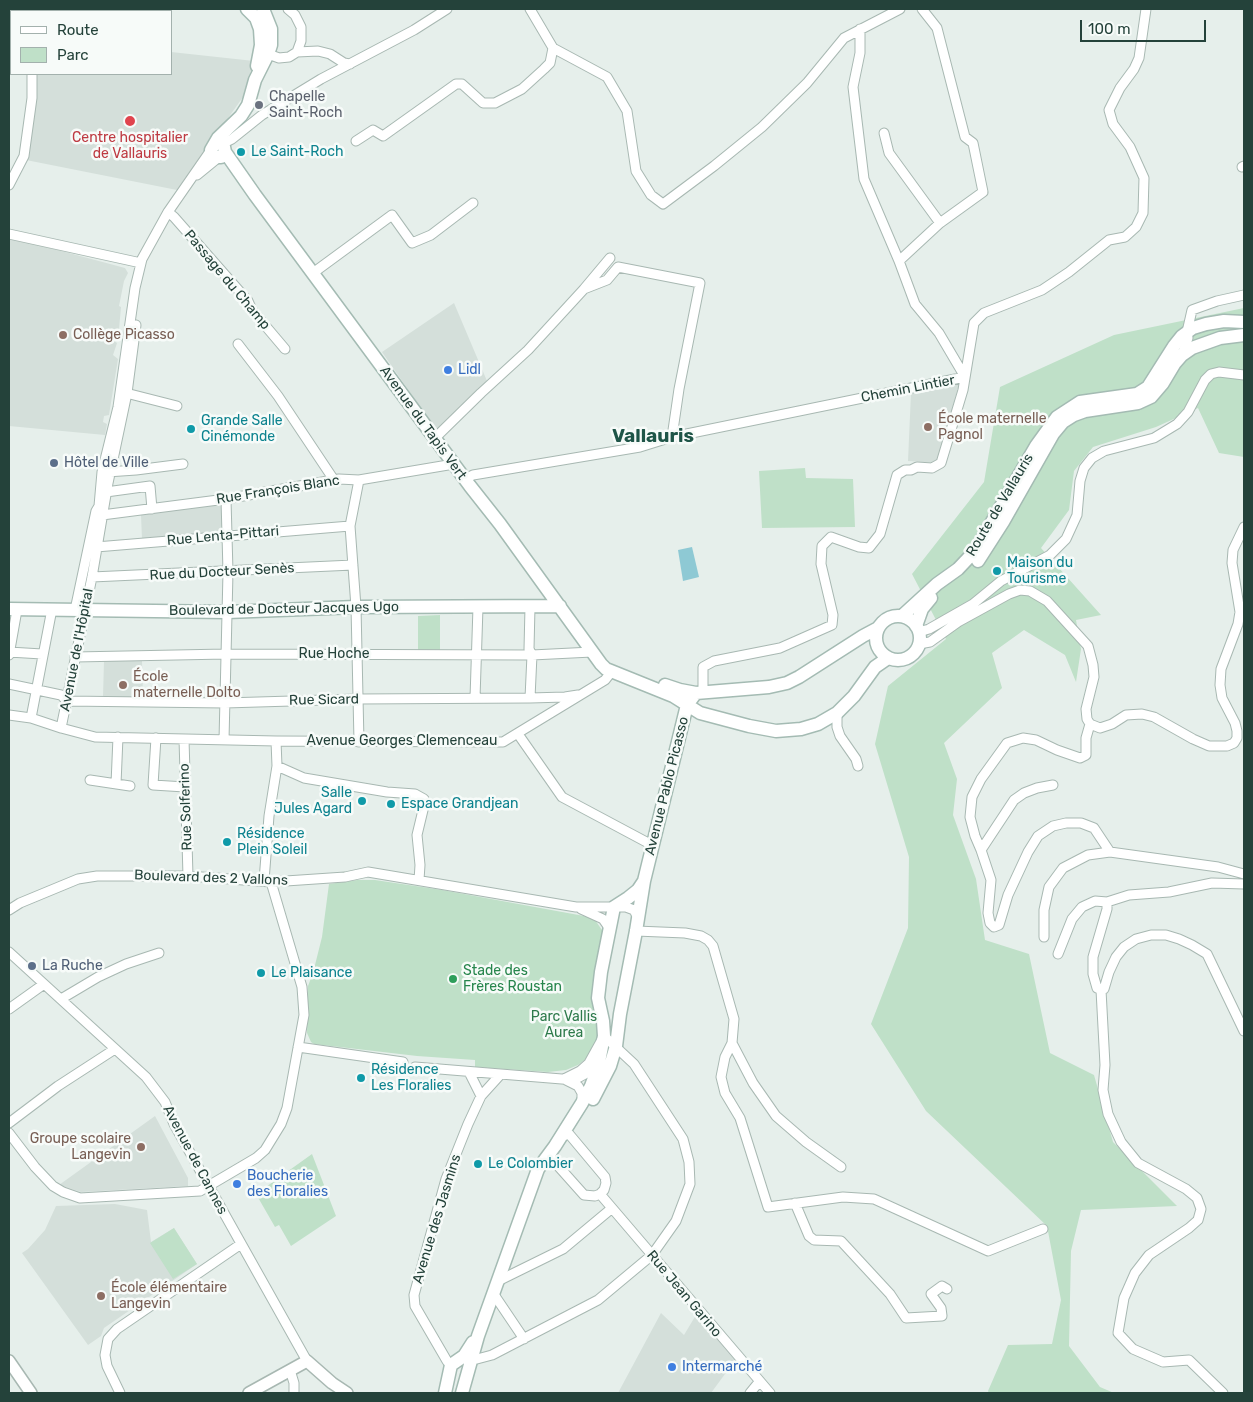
<!DOCTYPE html>
<html>
<head>
<meta charset="utf-8">
<style>
	body { margin:0 }
	#map { position:relative; width:1253px; height:1402px; overflow:hidden; background:#e6efeb; font-family:Rubik,sans-serif }
	canvas { display:block }
	.frame { position:absolute; inset:0; border:10px solid #24423a; pointer-events:none }
	.legend { position:absolute; left:10px; top:10px; width:162px; height:65px; box-sizing:border-box; background:#f7fbf9; border:1px solid #a3b1ad; margin:0; padding:6px 9px; list-style:none; font-size:15px; color:#24423a }
	.legend li { display:flex; align-items:center; gap:10px; height:25px }
	.legend b { width:25px; border:1px solid #a3b1ad }
	.scale { position:absolute; left:1080px; top:20px; width:126px; height:22px; box-sizing:border-box; border:2px solid #24423a; border-top:0; padding-left:6px; font-size:15px; line-height:18px; white-space:nowrap; color:#24423a; -webkit-text-stroke:4px #f7fbf9; paint-order:stroke }
</style>
</head>
<body>
<div id="map">
<canvas width="1253" height="1402"></canvas>
<div class="frame"></div>
<ul class="legend">
<li><b style="height:6px;background:#fff"></b>Route</li>
<li><b style="height:14px;background:#bfe0c8"></b>Parc</li>
</ul>
<div class="scale">100 m</div>
</div>
<script>
const ctx = document.querySelector('canvas').getContext('2d');
ctx.lineJoin = 'round';
function fill(path, color) {
  ctx.fillStyle = color;
  ctx.fill(path, 'evenodd');
}
function toPath(rows) {
  const path = new Path2D();
  for (const r of rows) {
    if (r.length === 3) {
      path.moveTo(r[0] + r[2], r[1]);
      path.arc(r[0], r[1], r[2], 0, 2 * Math.PI);
      continue;
    }
    path.moveTo(r[0], r[1]);
    for (let i = 2; i < r.length; i += 2) path.lineTo(r[i], r[i + 1]);
  }
  return path;
}
function stroke(path, color, width, dash) {
  ctx.strokeStyle = color;
  ctx.lineWidth = width;
  ctx.lineCap = dash ? 'butt' : 'round';
  ctx.setLineDash(dash || []);
  ctx.stroke(path);
}
function label(font, color, halo, rows, align = 'center') {
  ctx.font = font + ' Rubik,sans-serif';
  ctx.lineWidth = 5;
  ctx.setLineDash([]);
  ctx.textBaseline = 'middle';
  ctx.strokeStyle = halo;
  ctx.fillStyle = color;
  for (const [text, x, y, turn = 0] of rows) {
    ctx.save();
    ctx.translate(x, y);
    ctx.rotate((+turn || 0) * Math.PI / 180);
    ctx.textAlign = isNaN(turn) ? turn : align;
    if (halo) ctx.strokeText(text, 0, 0);
    ctx.fillText(text, 0, 0);
    ctx.restore();
  }
}
const built = toPath([
	[171,52,254,61,243,97,177,190,26,160,36,100,36,74,171,74],
	[9,237,125,268,128,273,124,281,119,306,121,307,119,329,114,341,117,343,113,355,118,359,109,415,104,416,103,422,107,424,105,435,9,426],
	[454,303,487,381,436,430,382,352],
	[959,384,937,463,908,461,911,393],
	[223,503,223,531,142,539,141,515],
	[104,661,142,661,143,697,103,697],
	[155,1116,188,1178,188,1186,81,1192,59,1185],
	[115,1204,147,1210,151,1242,174,1228,197,1264,104,1328,101,1336,88,1345,22,1253,28,1249,45,1230,56,1206],
	[661,1313,684,1335,696,1315,736,1359,711,1393,618,1393]
]);
const green = toPath([
	[1244,308,1244,457,1219,453,1198,408,1156,427,1093,447,1074,471,1069,510,1041,548,1101,615,1076,620,1081,649,1076,682,1065,655,1024,630,992,653,1002,688,944,743,957,779,953,815,976,879,985,940,1029,954,1050,1053,1094,1075,1113,1142,1177,1206,1081,1210,1071,1251,1069,1346,1100,1387,1114,1393,989,1393,988,1391,1008,1345,1052,1344,1061,1300,1047,1226,926,1111,871,1024,908,928,909,857,875,744,888,686,946,639,912,574,984,482,1000,387,1114,335],
	[805,468,806,478,853,479,855,527,762,528,759,471],
	[440,615,440,650,418,650,418,616],
	[357,880,375,880,442,890,584,916,595,920,602,930,603,938,594,1006,598,1038,597,1044,587,1058,578,1065,566,1070,548,1072,475,1067,475,1060,417,1056,314,1044,311,1042,307,1033,308,986,313,973,322,937,329,884],
	[312,1154,336,1216,291,1246,279,1225,275,1227,256,1194],
	[174,1228,197,1264,173,1279,150,1243]
]);
const water = toPath([
	[692,547,699,577,683,581,678,550]
]);
const minor = toPath([
	[530,9,553,48,607,77,627,111,636,171,651,195,663,204,714,166,762,127,807,83,844,38,900,9],
	[43,11,44,9],
	[860,29,860,53,853,87,864,179,899,261,915,304,939,333,965,377],
	[265,50,268,54,279,58,289,57,297,52,301,41,301,27,295,15,288,9],
	[297,52,318,51,330,54,344,63,350,64],
	[884,133,889,153,940,223],
	[356,141,373,130,383,136,456,84,462,84,483,103,495,103,522,89,544,69,550,63,553,48],
	[226,142,232,139,262,115,321,79,414,30,447,9],
	[1242,167,1244,166],
	[197,175,219,157],
	[9,185,24,156,32,98,32,74],
	[168,212,174,217,248,301,252,310,285,349],
	[9,234,141,263],
	[899,261,940,223,983,192,973,143,965,137,937,28,922,9],
	[313,273,392,215,412,243,431,235,473,203],
	[584,289,610,258],
	[238,344,278,396,334,480],
	[1182,355,1188,338,1187,332,1192,310,1217,301,1244,295],
	[122,392,177,406],
	[435,438,481,393,528,350,584,289,607,280,618,267,700,283,679,389,672,437],
	[107,472,136,470,183,464],
	[465,479,473,475,640,447,672,437,965,377],
	[359,480,350,526,356,607,359,742],
	[106,492,150,486,152,509],
	[102,515,226,499,339,479,359,480,454,464],
	[96,547,350,526],
	[92,577,353,565],
	[75,610,96,511,99,506,102,472,118,407,135,288,142,259,168,212,211,150],
	[919,632,929,629,973,604,1001,581,1050,555,1066,539,1077,515,1080,481,1084,468,1092,458,1104,451,1154,438,1177,424,1188,412,1205,380,1211,374,1219,372,1244,375],
	[919,644,930,642,958,622,1009,594,1020,590,1030,591,1047,601,1088,646,1093,665,1094,677,1086,709,1087,719,1090,724,1100,728,1112,724,1126,715,1142,714,1154,717,1193,739,1209,746,1227,746,1234,743,1237,738,1237,731,1235,723,1222,698,1220,685,1221,669,1238,624,1240,612,1232,563,1233,550,1244,527],
	[9,652,42,654],
	[9,655,17,610],
	[75,657,226,654,532,655,592,652],
	[9,684,61,695,67,701,225,703,358,699,530,698,565,697,578,695],
	[703,692,703,667,714,661,780,648,832,625,833,615,821,564,822,546,831,537,859,547,869,548,880,534,897,475,905,470,911,470,917,467,932,468,941,463,963,390,974,323,984,313,1042,290,1069,272,1109,240,1125,237,1136,227,1143,213,1144,178,1130,147,1113,124,1109,110,1120,88,1134,69,1139,58,1146,9],
	[475,698,478,607],
	[530,698,532,655,529,649,530,607],
	[837,713,837,727,840,736,856,759,858,766],
	[9,715,31,718,61,728,95,737,276,741,503,742,605,680,612,671],
	[31,718,52,609],
	[1090,724,1086,738,1086,755,1080,758,1057,750,1036,740,1023,738,1007,743,981,779,972,797,970,817,975,836,981,850,991,880,988,913,990,923,994,927,999,925,1008,895,1028,852,1038,836,1053,826,1066,823,1081,823,1094,828,1110,852],
	[61,728,92,577,108,483,127,393,136,325],
	[518,734,562,797,652,845],
	[156,738,153,785,185,787],
	[184,739,188,876],
	[224,740,228,572,226,499],
	[277,766,304,778,387,792,415,794,424,799,424,806,417,835,420,865,419,880],
	[90,780,130,786],
	[116,784,118,737],
	[981,850,1014,800,1024,793,1037,788,1053,785],
	[264,881,269,816,277,766,276,741],
	[1107,902,1129,895,1169,892,1212,883,1244,884],
	[581,909,603,919,610,929],
	[9,910,20,903,78,879,97,876,188,876,271,882,345,877,368,872,576,907,626,907,634,910,638,918],
	[636,931,685,933,701,936,708,940,713,946,734,1019,732,1043,753,1083,776,1116,806,1142,841,1167],
	[1044,937,1044,910,1049,887,1063,868,1088,855,1110,852,1218,867,1244,874],
	[9,952,146,1077,165,1102,174,1124,307,1361],
	[1058,954,1072,919,1082,907,1095,901,1107,902,1107,909,1093,957,1093,974,1097,988,1101,990,1104,989,1109,972,1116,957,1124,947,1136,939,1151,935,1166,935,1179,939,1192,945,1207,954,1244,1031],
	[1101,990,1105,1065,1103,1090,1108,1114,1121,1142,1138,1163,1186,1189,1197,1198,1201,1209,1198,1220,1189,1228,1149,1255,1135,1273,1124,1298,1118,1333,1133,1349,1163,1362,1189,1360,1223,1393],
	[61,999,98,977,126,964,159,953],
	[9,1009,44,984],
	[732,1043,725,1057,721,1077,725,1093,740,1118,768,1207,843,1197,874,1199,988,1251,1043,1229],
	[298,1047,403,1062],
	[415,1067,574,1080,598,1067],
	[469,1072,481,1096],
	[566,1080,578,1086,582,1093,582,1101],
	[9,1123,58,1086,115,1049],
	[9,1133,35,1167,53,1186,63,1192,80,1198,200,1191,256,1158,265,1150,281,1124,287,1108,304,1015,302,987,271,882],
	[551,1152,551,1158,584,1195,595,1196,600,1194,604,1190,606,1183,605,1177,569,1134,560,1137],
	[600,1194,770,1393],
	[795,1203,809,1236,814,1240,841,1241,890,1294,906,1318,942,1316,941,1308,931,1294,942,1286,947,1289],
	[498,1281,563,1249,611,1209],
	[493,1293,524,1339],
	[472,1359,477,1359,492,1355,598,1300,652,1255,676,1221,690,1184,689,1162,683,1139,634,1064,604,1036,589,1063,580,1071,564,1079],
	[451,1365,447,1361,415,1306,414,1295,446,1179,468,1124,481,1096,500,1075],
	[290,1370,294,1383,294,1393],
	[120,1393,107,1366,105,1355,108,1339,117,1329,241,1244],
	[750,1393,759,1382]
]);
const tertiary = toPath([
	[9,1361,31,1393],
	[249,1393,307,1361,332,1383,347,1393]
]);
const secondary = toPath([
	[247,9,256,18,260,29,261,45,257,66],
	[224,147,225,152,255,195,470,486,500,524,601,664,606,669,673,696,700,713,749,726,776,731,801,729,818,724,837,713,854,696,875,667,888,658],
	[225,152,221,157,216,157,212,155,211,150,218,138,241,116,248,105,255,80,268,54,271,45,271,29,263,9],
	[978,561,1003,522,1053,434,1063,422,1074,415,1085,411,1138,403,1151,397,1163,383,1175,363,1182,355,1192,348,1220,338,1244,335],
	[9,609,227,612,356,607,560,606],
	[898,638,22],
	[902,616,937,584,958,569,975,551,1036,446,1057,417,1080,402,1137,394,1148,387,1174,346,1182,336,1193,328,1206,324,1224,321,1244,322],
	[916,626,922,609,931,598],
	[665,685,680,690,696,693,769,687,787,683,799,677,863,636,878,628],
	[593,1099,610,1066,616,1046,620,1014,636,931,644,881,687,705,696,693],
	[445,1393,451,1365,464,1356,473,1342],
	[462,1393,478,1336,538,1169,555,1146,582,1103,591,1086,598,1067,604,1036,603,1021,598,998,601,972,614,907,628,898,638,890,644,881]
]);
const markers = [
	[259,105,5,"#6b7280"],
	[130,121,6,"#e0444e"],
	[241,152,5,"#0f9aa8"],
	[63,335,5,"#8d6e63"],
	[448,370,5,"#3f7fe0"],
	[928,427,5,"#8d6e63"],
	[191,429,5,"#0f9aa8"],
	[54,463,5,"#5c6f8a"],
	[997,571,5,"#0f9aa8"],
	[123,685,5,"#8d6e63"],
	[362,801,5,"#0f9aa8"],
	[391,804,5,"#0f9aa8"],
	[227,842,5,"#0f9aa8"],
	[32,966,5,"#5c6f8a"],
	[261,973,5,"#0f9aa8"],
	[453,979,5,"#2e9e5b"],
	[361,1078,5,"#0f9aa8"],
	[141,1147,5,"#8d6e63"],
	[478,1164,5,"#0f9aa8"],
	[237,1184,5,"#3f7fe0"],
	[101,1296,5,"#8d6e63"],
	[672,1367,5,"#3f7fe0"]
];
const worshipNames = [
	["Chapelle",269,97],
	["Saint-Roch",269,113]
];
const healthNames = [
	["Centre hospitalier",130,138],
	["de Vallauris",130,154]
];
const cultureNames = [
	["Le Saint-Roch",251,152],
	["Grande Salle",201,421],
	["Cinémonde",201,437],
	["Maison du",1007,563],
	["Tourisme",1007,579],
	["Salle",352,793,"right"],
	["Jules Agard",352,809,"right"],
	["Espace Grandjean",401,804],
	["Résidence",237,834],
	["Plein Soleil",237,850],
	["Le Plaisance",271,973],
	["Résidence",371,1070],
	["Les Floralies",371,1086],
	["Le Colombier",488,1164]
];
const streetNames = [
	["Passage du Champ",227,280,50],
	["Chemin Lintier",908,389,-11],
	["Avenue du Tapis Vert",423,423,54],
	["Rue François Blanc",278,490,-9],
	["Route de Vallauris",1000,505,-59],
	["Rue Lenta-Pittari",223,536,-5],
	["Rue du Docteur Senès",222,572,-3],
	["Boulevard de Docteur Jacques Ugo",284,609,-1],
	["Avenue de l'Hôpital",77,650,-79],
	["Rue Hoche",334,654],
	["Rue Sicard",324,700,-1],
	["Avenue Georges Clemenceau",402,741],
	["Avenue Pablo Picasso",667,786,-76],
	["Rue Solferino",186,807,-92],
	["Boulevard des 2 Vallons",211,878,2],
	["Avenue de Cannes",195,1160,62],
	["Avenue des Jasmins",437,1219,-73],
	["Rue Jean Garino",684,1294,50]
];
const educationNames = [
	["Collège Picasso",73,335],
	["École maternelle",938,419],
	["Pagnol",938,435],
	["École",133,677],
	["maternelle Dolto",133,693],
	["Groupe scolaire",131,1139,"right"],
	["Langevin",131,1155,"right"],
	["École élémentaire",111,1288],
	["Langevin",111,1304]
];
const shopNames = [
	["Lidl",458,370],
	["Boucherie",247,1176],
	["des Floralies",247,1192],
	["Intermarché",682,1367]
];
const serviceNames = [
	["Hôtel de Ville",64,463],
	["La Ruche",42,966]
];
const leisureNames = [
	["Stade des",463,971],
	["Frères Roustan",463,987]
];
const parkNames = [
	["Parc Vallis",564,1017],
	["Aurea",564,1033]
];
const districtNames = [
	["Vallauris",653,437]
];
fill(built, '#d4dfda');
fill(green, '#bfe0c8');
fill(water, '#8ec9d4');
stroke(minor, '#a8b8b2', 11);
stroke(tertiary, '#a8b8b2', 14);
stroke(secondary, '#a4bbb3', 15);
stroke(minor, '#fff', 9);
stroke(tertiary, '#fff', 11);
stroke(secondary, '#fff', 12);
for (const [x, y, r, color] of markers) {
  const dot = new Path2D();
  dot.arc(x, y, r, 0, 2 * Math.PI);
  ctx.fillStyle = color;
  ctx.fill(dot);
  stroke(dot, '#f7fbf9', 2);
}
label('14px', '#5b616d', '#f7fbf9', worshipNames, 'left');
label('14px', '#be3a42', '#f7fbf9', healthNames);
label('14px', '#0d838f', '#f7fbf9', cultureNames, 'left');
label('14px', '#24423a', '#f7fbf9', streetNames);
label('14px', '#785e54', '#f7fbf9', educationNames, 'left');
label('14px', '#366cbe', '#f7fbf9', shopNames, 'left');
label('14px', '#4e5e75', '#f7fbf9', serviceNames, 'left');
label('14px', '#27864d', '#f7fbf9', leisureNames, 'left');
label('14px', '#2d7a4b', '#f7fbf9', parkNames);
label('bold 19px', '#1f5548', '#f7fbf9', districtNames);
</script>
</body>
</html>
